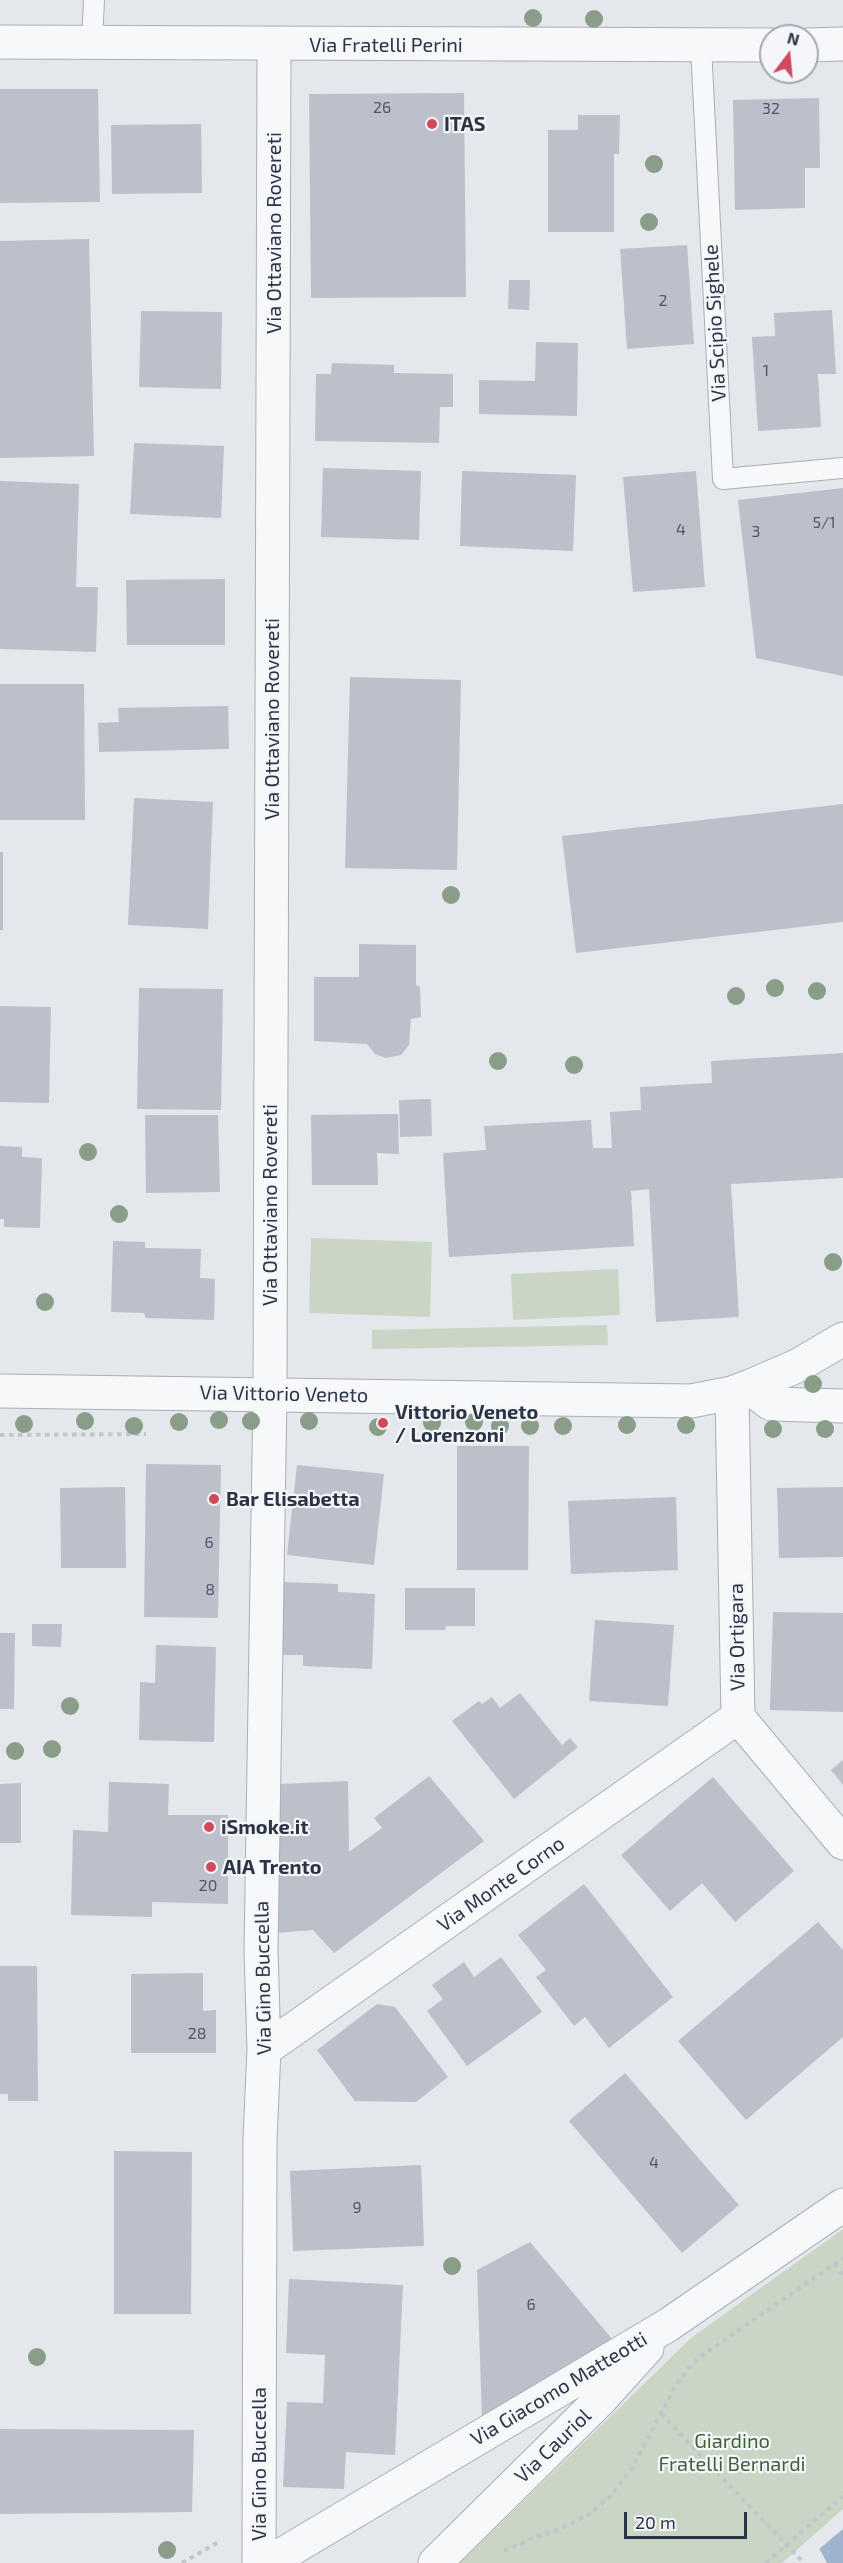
<!DOCTYPE html>
<html>
<head>
<meta charset="utf-8">
<style>
	body { margin:0 }
	#map { position:relative; width:843px; height:2563px; overflow:hidden; background:#e4e7ec; font-family:"Exo 2",sans-serif }
	canvas { display:block }
	.north { position:absolute; left:759px; top:24px; width:60px; height:60px; box-sizing:border-box; background:#f4f6f9; border:2px solid #a4a8b1; border-radius:50%; rotate:16deg; font-size:16px; font-weight:700; line-height:24px; text-align:center; color:#2b3445 }
	.north::after { content:''; display:block; margin:auto; width:21px; height:27px; background:#d1495b; clip-path:polygon(50% 0,100% 100%,50% 72%,0 100%) }
	.scale { position:absolute; left:624px; top:2512px; width:123px; height:27px; box-sizing:border-box; border:3px solid #2b3445; border-top:0; padding-left:8px; font-size:18px; line-height:21px; white-space:nowrap; color:#2b3445; -webkit-text-stroke:4px #f4f6f9; paint-order:stroke }
</style>
</head>
<body>
<div id="map">
<canvas width="843" height="2563"></canvas>
<div class="north">N</div>
<div class="scale">20 m</div>
</div>
<script>
const ctx = document.querySelector('canvas').getContext('2d');
ctx.lineJoin = 'round';
function fill(path, color) {
  ctx.fillStyle = color;
  ctx.fill(path, 'evenodd');
}
function toPath(rows) {
  const path = new Path2D();
  for (const r of rows) {
    path.moveTo(r[0], r[1]);
    for (let i = 2; i < r.length; i += 2) path.lineTo(r[i], r[i + 1]);
  }
  return path;
}
function stroke(path, color, width, dash) {
  ctx.strokeStyle = color;
  ctx.lineWidth = width;
  ctx.lineCap = dash ? 'butt' : 'round';
  ctx.setLineDash(dash || []);
  ctx.stroke(path);
}
function label(font, color, halo, rows, align = 'center') {
  ctx.font = font + ' "Exo 2",sans-serif';
  ctx.lineWidth = 4.5;
  ctx.setLineDash([]);
  ctx.textBaseline = 'middle';
  ctx.strokeStyle = halo;
  ctx.fillStyle = color;
  for (const [text, x, y, turn = 0] of rows) {
    ctx.save();
    ctx.translate(x, y);
    ctx.rotate((+turn || 0) * Math.PI / 180);
    ctx.textAlign = isNaN(turn) ? turn : align;
    if (halo) ctx.strokeText(text, 0, 0);
    ctx.fillText(text, 0, 0);
    ctx.restore();
  }
}
const green = toPath([
	[311,1238,432,1242,430,1317,309,1313],
	[618,1269,620,1315,513,1320,511,1274],
	[607,1325,608,1345,372,1349,372,1330],
	[843,2229,843,2509,782,2563,460,2563,691,2338]
]);
const water = toPath([
	[843,2529,843,2563,803,2563,831,2539]
]);
const pier = toPath([
	[818,2546,827,2563,800,2563,801,2561]
]);
const building = toPath([
	[0,89,98,89,100,202,0,203],
	[464,93,466,297,311,298,309,94],
	[819,98,820,168,805,168,805,208,735,210,733,100],
	[578,115,620,115,619,154,614,154,614,232,548,232,548,130,578,130],
	[201,124,202,193,112,194,111,125],
	[89,239,94,456,0,458,0,241],
	[687,245,694,344,627,349,620,249],
	[509,280,530,280,529,310,508,309],
	[832,310,836,374,818,374,821,427,758,431,752,337,775,336,774,313],
	[141,311,222,312,221,389,139,387],
	[536,342,578,343,577,416,479,414,479,380,535,381],
	[332,363,394,365,394,373,453,374,453,407,440,407,439,443,315,441,316,374,331,374],
	[134,443,224,446,221,518,130,514],
	[323,468,421,471,419,540,321,537],
	[462,471,576,475,573,551,460,546],
	[696,471,705,587,633,592,623,477],
	[0,481,79,484,76,587,98,587,96,652,0,649],
	[843,488,843,676,756,658,738,500],
	[225,579,225,645,127,645,126,580],
	[350,677,461,680,457,870,345,868],
	[0,684,84,684,85,820,0,820],
	[228,706,229,749,99,752,98,723,119,722,118,708],
	[134,798,213,802,208,929,128,925],
	[843,804,843,922,576,953,562,836],
	[0,852,3,852,3,930,0,930],
	[359,944,416,945,416,985,420,987,421,1017,411,1019,409,1045,401,1055,386,1058,375,1054,367,1044,314,1041,314,977,359,977],
	[139,988,223,989,221,1110,137,1109],
	[0,1006,51,1007,49,1103,0,1102],
	[843,1053,843,1178,731,1184,739,1317,656,1322,649,1189,631,1191,634,1246,449,1257,443,1153,486,1150,484,1126,591,1120,593,1148,612,1148,610,1112,641,1110,640,1087,712,1083,711,1061],
	[431,1099,432,1136,400,1137,399,1100],
	[398,1114,399,1154,377,1153,378,1185,312,1185,311,1115],
	[145,1115,218,1115,220,1192,146,1193],
	[0,1146,22,1147,22,1157,42,1158,40,1228,4,1227,4,1219,0,1219],
	[113,1241,145,1242,145,1248,201,1249,200,1278,215,1279,214,1320,146,1318,144,1313,111,1312],
	[457,1446,529,1446,528,1570,457,1570],
	[146,1464,221,1465,218,1618,144,1617],
	[297,1465,384,1474,374,1565,287,1555],
	[125,1487,126,1568,61,1568,60,1488],
	[843,1487,843,1557,779,1558,777,1488],
	[676,1497,678,1570,571,1574,568,1501],
	[282,1582,338,1584,338,1592,375,1594,372,1669,303,1666,303,1655,280,1655],
	[405,1588,475,1588,475,1626,446,1626,445,1630,405,1630],
	[773,1612,843,1613,843,1712,770,1710],
	[595,1620,674,1625,668,1706,589,1701],
	[32,1624,62,1624,61,1647,32,1646],
	[0,1633,15,1633,14,1709,0,1709],
	[156,1645,216,1647,214,1742,139,1740,140,1682,155,1683],
	[520,1693,562,1745,570,1738,578,1747,514,1799,452,1721,479,1701,482,1704,492,1697,500,1708],
	[843,1760,843,1785,831,1770],
	[429,1776,484,1841,334,1953,313,1930,276,1933,280,1784,348,1781,349,1852,382,1828,374,1818],
	[713,1777,794,1871,735,1922,702,1883,670,1911,621,1855],
	[109,1782,169,1784,168,1815,228,1815,228,1904,152,1902,152,1917,71,1915,73,1830,108,1832],
	[21,1783,21,1843,0,1843,0,1784],
	[584,1884,673,1997,609,2048,585,2017,574,2026,536,1977,546,1970,518,1935],
	[818,1922,843,1950,843,2037,746,2120,678,2041],
	[501,1957,542,2012,467,2066,427,2011,443,1999,432,1985,464,1962,474,1977],
	[0,1966,37,1966,38,2101,8,2101,8,2094,0,2094],
	[203,1973,203,2011,216,2010,216,2053,131,2053,131,1974],
	[377,2004,395,2007,448,2077,416,2102,355,2101,317,2050],
	[625,2073,739,2205,682,2253,569,2121],
	[114,2151,192,2152,191,2314,114,2314],
	[421,2165,424,2246,293,2251,290,2171],
	[530,2242,613,2340,482,2419,477,2270],
	[289,2279,403,2285,395,2455,346,2452,344,2489,283,2487,287,2402,323,2403,325,2355,286,2353],
	[0,2429,194,2430,192,2512,0,2514]
]);
const path = toPath([
	[0,1435,146,1434],
	[834,2264,843,2275],
	[661,2414,804,2563],
	[504,2551,531,2539,560,2529,589,2514,610,2497,632,2468,676,2385,687,2370,700,2357,843,2258],
	[182,2563,220,2541],
	[766,2563,843,2496]
]);
const service = toPath([
	[92,43,94,0],
	[701,47,723,479,843,468]
]);
const minor = toPath([
	[748,1387,771,1404,843,1406],
	[732,1393,738,1717,843,1843],
	[264,2050,738,1717],
	[259,2563,260,2138,264,2050,261,1950,270,1394,274,44],
	[268,2563,668,2325,843,2205],
	[435,2563,601,2399,647,2348]
]);
const tertiary = toPath([
	[0,42,771,45],
	[807,45,843,44],
	[0,1391,691,1401,732,1393,748,1387,797,1366,843,1339]
]);
const trees = [
	[533,18],
	[594,19],
	[654,164],
	[649,222],
	[451,895],
	[775,988],
	[817,991],
	[736,996],
	[498,1061],
	[574,1065],
	[88,1152],
	[119,1214],
	[833,1262],
	[45,1302],
	[813,1384],
	[219,1420],
	[85,1421],
	[251,1421],
	[309,1421],
	[179,1422],
	[474,1422],
	[432,1423],
	[24,1424],
	[627,1425],
	[686,1425],
	[134,1426],
	[500,1426],
	[530,1426],
	[563,1426],
	[378,1427],
	[773,1429],
	[825,1429],
	[70,1706],
	[52,1749],
	[15,1751],
	[452,2266],
	[37,2357],
	[167,2550]
];
const markers = [
	[432,124,6,"#d1495b"],
	[383,1423,6,"#d1495b"],
	[214,1499,6,"#d1495b"],
	[209,1827,6,"#d1495b"],
	[211,1867,6,"#d1495b"]
];
const numberNames = [
	["26",382,108],
	["32",771,109],
	["2",663,301],
	["1",766,371],
	["5/1",824,523],
	["4",681,530],
	["3",756,532],
	["6",209,1543],
	["8",210,1590],
	["20",208,1886],
	["28",197,2034],
	["4",654,2163],
	["9",357,2208],
	["6",531,2305]
];
const streetNames = [
	["Via Fratelli Perini",386,45],
	["Via Ottaviano Rovereti",274,233,-90],
	["Via Scipio Sighele",715,323,-93],
	["Via Ottaviano Rovereti",272,719,-90],
	["Via Ottaviano Rovereti",270,1205,-90],
	["Via Vittorio Veneto",284,1394,1],
	["Via Ortigara",737,1637,-91],
	["Via Monte Corno",501,1884,-35],
	["Via Gino Buccella",263,1978,-91],
	["Via Giacomo Matteotti",559,2389,-31],
	["Via Cauriol",553,2446,-44],
	["Via Gino Buccella",259,2464,-90]
];
const poiNames = [
	["ITAS",444,124],
	["Vittorio Veneto",395,1412],
	["/ Lorenzoni",395,1435],
	["Bar Elisabetta",226,1499],
	["iSmoke.it",221,1827],
	["AIA Trento",223,1867]
];
const parkNames = [
	["Giardino",732,2441],
	["Fratelli Bernardi",732,2464]
];
fill(green, '#c9d6c5');
fill(water, '#9fb4cc');
fill(pier, '#e4e7ec');
fill(building, '#bbc0ca');
stroke(service, '#a9aeb7', 22);
stroke(minor, '#a9aeb7', 35);
stroke(tertiary, '#a9aeb7', 35);
stroke(path, '#c2c5cb', 4, [4.5, 4.5]);
stroke(service, '#f7f8fa', 20);
stroke(minor, '#f7f8fa', 33);
stroke(tertiary, '#f7f8fa', 33);
ctx.fillStyle = '#899d89';
for (const [x, y] of trees) {
  ctx.beginPath();
  ctx.arc(x, y, 9, 0, 2 * Math.PI);
  ctx.fill();
}
for (const [x, y, r, color] of markers) {
  const dot = new Path2D();
  dot.arc(x, y, r, 0, 2 * Math.PI);
  ctx.fillStyle = color;
  ctx.fill(dot);
  stroke(dot, '#f4f6f9', 2);
}
label('16px', '#4f5766', null, numberNames);
label('20px', '#2b3445', '#f4f6f9', streetNames);
label('bold 20px', '#2b3445', '#f4f6f9', poiNames, 'left');
label('20px', '#3f6138', '#f4f6f9', parkNames);
</script>
</body>
</html>
